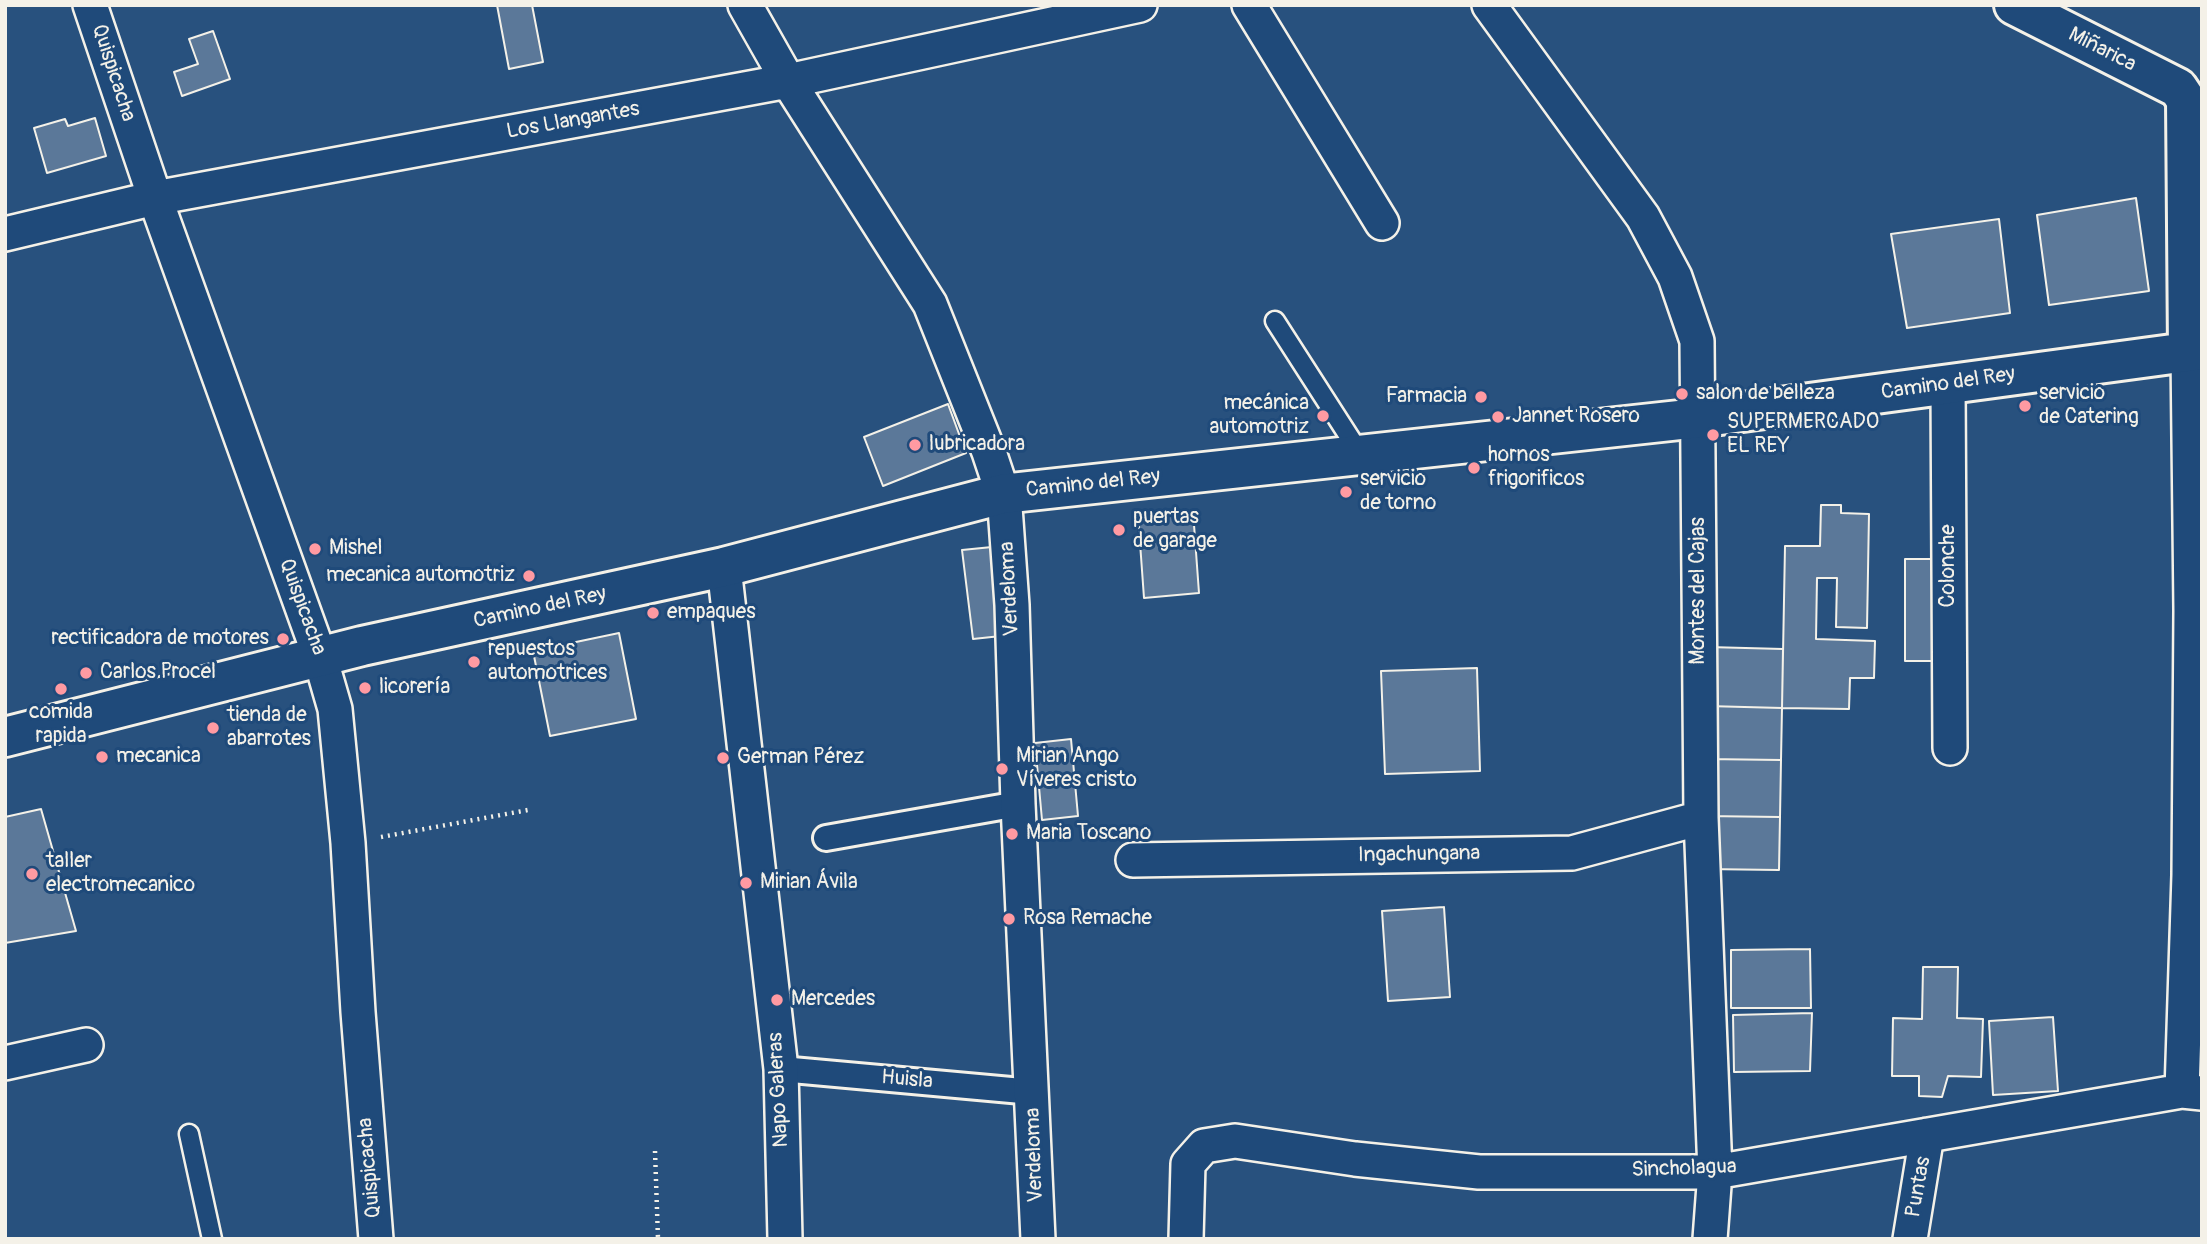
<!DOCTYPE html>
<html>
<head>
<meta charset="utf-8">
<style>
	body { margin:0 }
	#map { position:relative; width:2207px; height:1244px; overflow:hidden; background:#28517e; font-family:Pangolin,sans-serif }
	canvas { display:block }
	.frame { position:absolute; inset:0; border:7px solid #f4f1e8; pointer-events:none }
</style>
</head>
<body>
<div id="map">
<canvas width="2207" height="1244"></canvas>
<div class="frame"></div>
</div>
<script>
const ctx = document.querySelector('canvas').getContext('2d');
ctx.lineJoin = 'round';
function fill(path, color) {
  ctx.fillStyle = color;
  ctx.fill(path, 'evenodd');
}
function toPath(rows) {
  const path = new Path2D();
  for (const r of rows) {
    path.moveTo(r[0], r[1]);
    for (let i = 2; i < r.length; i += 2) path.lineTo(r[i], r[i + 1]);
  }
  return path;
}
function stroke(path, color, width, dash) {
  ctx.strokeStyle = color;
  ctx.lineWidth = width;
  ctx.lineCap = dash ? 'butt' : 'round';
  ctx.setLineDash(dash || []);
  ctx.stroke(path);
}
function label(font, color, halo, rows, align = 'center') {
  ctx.font = font + ' Pangolin,sans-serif';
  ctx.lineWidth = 6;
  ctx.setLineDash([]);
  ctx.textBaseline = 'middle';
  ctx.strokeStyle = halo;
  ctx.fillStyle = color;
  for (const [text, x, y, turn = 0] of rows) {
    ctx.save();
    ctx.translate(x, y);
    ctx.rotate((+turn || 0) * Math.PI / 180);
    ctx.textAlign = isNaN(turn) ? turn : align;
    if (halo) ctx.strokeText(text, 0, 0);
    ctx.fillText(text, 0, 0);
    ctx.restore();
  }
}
const building = toPath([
	[497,5,532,5,543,62,509,69,497,5],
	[213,31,230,79,182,96,174,72,198,64,189,39,213,31],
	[95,118,106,156,47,173,34,128,65,119,68,126,95,118],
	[2136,198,2149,291,2049,305,2037,215,2136,198],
	[1999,219,2010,313,1907,328,1891,234,1999,219],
	[948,404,966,453,883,486,864,437,948,404],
	[1821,505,1841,505,1841,513,1869,514,1867,628,1836,627,1837,578,1817,578,1816,639,1875,641,1874,678,1850,678,1849,709,1782,708,1785,546,1820,546,1821,505],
	[1193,511,1199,593,1144,598,1138,515,1193,511],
	[992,547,1001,636,973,639,962,550,992,547],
	[1905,559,1937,559,1938,661,1905,661,1905,559],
	[619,633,636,719,550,736,533,651,619,633],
	[1708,647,1783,649,1782,708,1707,706,1708,647],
	[1477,668,1480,771,1385,774,1381,671,1477,668],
	[1707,706,1782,708,1781,760,1706,759,1707,706],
	[1071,739,1078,816,1042,820,1035,743,1071,739],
	[1706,759,1781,760,1780,817,1705,816,1706,759],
	[41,809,76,931,5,943,5,817,41,809],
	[1705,816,1780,817,1779,870,1704,869,1705,816],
	[1444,907,1450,997,1388,1001,1382,911,1444,907],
	[1810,949,1811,1008,1731,1008,1731,950,1810,949],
	[1923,967,1958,967,1957,1018,1983,1019,1981,1077,1948,1076,1942,1097,1919,1096,1919,1076,1892,1076,1893,1018,1922,1019,1923,967],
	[1812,1013,1810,1071,1734,1072,1733,1015,1812,1013],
	[2053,1017,2058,1091,1993,1095,1989,1021,2053,1017]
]);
const path = toPath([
	[381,837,528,810],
	[655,1151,658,1239]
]);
const service = toPath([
	[1275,321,1361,455],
	[189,1134,212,1239]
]);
const pedestrian = toPath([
	[826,838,1018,804],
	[781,1069,1033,1092]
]);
const minor = toPath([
	[90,5,155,198,320,657,335,709,348,843,358,1012,376,1239],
	[745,5,788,81,930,304,989,452,999,482,1005,507,1012,605,1018,804,1038,1239],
	[1249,5,1382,223],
	[1489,5,1643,217,1675,277,1697,341,1701,818,1715,1172,1710,1239],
	[5,234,155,198,788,81,1140,5],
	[1948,384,1950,748],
	[724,567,781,1069,785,1239],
	[1133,860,1572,853,1701,818],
	[5,1063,86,1045],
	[2182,1091,2189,875,2191,611,2188,352],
	[1186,1239,1188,1164,1204,1146,1235,1141,1355,1159,1479,1172,1715,1172,2182,1091,2202,1093],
	[1910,1239,1927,1135]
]);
const tertiary = toPath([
	[2014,5,2178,88,2186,100,2188,352],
	[5,737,362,646,724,567,1002,494,1698,418,2202,350]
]);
const markers = [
	[1682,394,7,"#ff9aa2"],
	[1481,397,7,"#ff9aa2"],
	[2025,406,7,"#ff9aa2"],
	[1323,416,7,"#ff9aa2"],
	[1498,417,7,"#ff9aa2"],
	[1713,435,7,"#ff9aa2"],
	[915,445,7,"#ff9aa2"],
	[1474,468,7,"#ff9aa2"],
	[1346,492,7,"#ff9aa2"],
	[1119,530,7,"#ff9aa2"],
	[315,549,7,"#ff9aa2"],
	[529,576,7,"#ff9aa2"],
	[653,613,7,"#ff9aa2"],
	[283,639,7,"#ff9aa2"],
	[474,662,7,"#ff9aa2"],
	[86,673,7,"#ff9aa2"],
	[365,688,7,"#ff9aa2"],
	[61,689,7,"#ff9aa2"],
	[213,728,7,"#ff9aa2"],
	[102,757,7,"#ff9aa2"],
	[723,758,7,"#ff9aa2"],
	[1002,769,7,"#ff9aa2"],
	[1012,834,7,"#ff9aa2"],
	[32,874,7,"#ff9aa2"],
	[746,883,7,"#ff9aa2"],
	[1009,919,7,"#ff9aa2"],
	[777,1000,7,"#ff9aa2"]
];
const streetNames = [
	["Miñarica",2102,50,27],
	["Quispicacha",113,73,72],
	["Los Llangantes",573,121,-10],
	["Camino del Rey",1948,384,-8],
	["Camino del Rey",1093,484,-6],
	["Colonche",1949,566,-90],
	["Verdeloma",1010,589,-93],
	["Montes del Cajas",1699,591,-90],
	["Quispicacha",302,607,70],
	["Camino del Rey",540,608,-12],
	["Ingachungana",1419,855,-1],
	["Huisla",907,1080,5],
	["Napo Galeras",779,1090,-93],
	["Verdeloma",1035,1155,-92],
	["Quispicacha",370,1168,-95],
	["Sincholagua",1684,1169,-2],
	["Puntas",1919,1187,-80]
];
const poiNames = [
	["salon de belleza",1696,394],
	["servicio",2039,394],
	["de Catering",2039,418],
	["Farmacia",1467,397,"right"],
	["mecánica",1309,404,"right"],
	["automotriz",1309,428,"right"],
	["Jannet Rosero",1512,417],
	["SUPERMERCADO",1727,423],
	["EL REY",1727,447],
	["lubricadora",929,445],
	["hornos",1488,456],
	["frigorificos",1488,480],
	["servicio",1360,480],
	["de torno",1360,504],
	["puertas",1133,518],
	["de garage",1133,542],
	["Mishel",329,549],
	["mecanica automotriz",515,576,"right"],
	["empaques",667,613],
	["rectificadora de motores",269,639,"right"],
	["repuestos",488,650],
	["automotrices",488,674],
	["Carlos Procel",100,673],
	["licorería",379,688],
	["comida",61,713,"center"],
	["rapida",61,737,"center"],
	["tienda de",227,716],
	["abarrotes",227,740],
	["mecanica",116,757],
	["Mirian Ango",1016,757],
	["Víveres cristo",1016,781],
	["German Pérez",737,758],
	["Maria Toscano",1026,834],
	["taller",46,862],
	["electromecanico",46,886],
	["Mirian Ávila",760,883],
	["Rosa Remache",1023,919],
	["Mercedes",791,1000]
];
fill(building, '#5b7899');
stroke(building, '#f4f1e8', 2);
stroke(service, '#f4f1e8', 23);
stroke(pedestrian, '#f4f1e8', 30);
stroke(minor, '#f4f1e8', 38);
stroke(tertiary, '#f4f1e8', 44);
stroke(path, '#f4f1e8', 4.5, [2, 5]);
stroke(service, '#1f4a7a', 18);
stroke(pedestrian, '#1f4a7a', 24);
stroke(minor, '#1f4a7a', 33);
stroke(tertiary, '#1f4a7a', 38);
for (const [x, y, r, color] of markers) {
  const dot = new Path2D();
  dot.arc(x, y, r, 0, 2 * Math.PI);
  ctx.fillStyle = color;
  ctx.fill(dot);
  stroke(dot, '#1f4a7a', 2.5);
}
label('21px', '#f4f1e8', '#1f4a7a', streetNames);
label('21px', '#f4f1e8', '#1f4a7a', poiNames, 'left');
</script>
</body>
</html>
